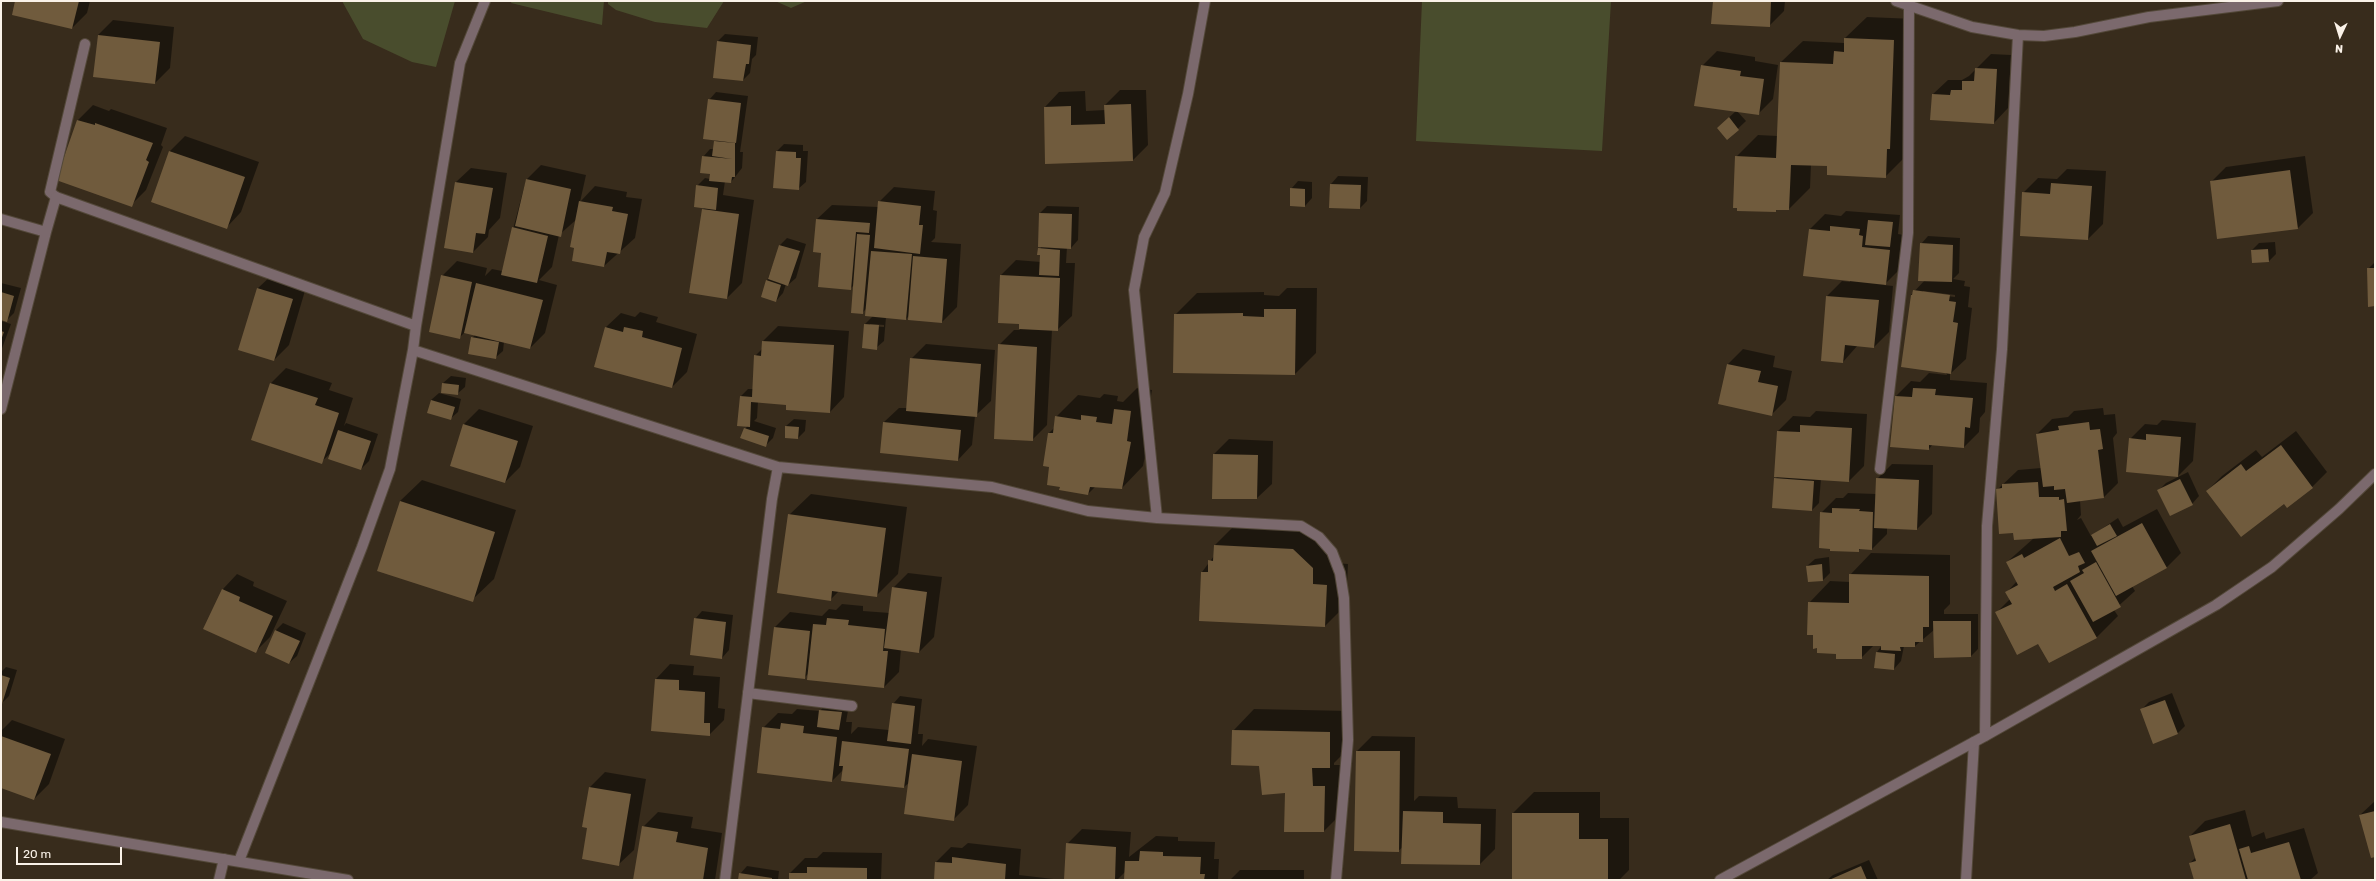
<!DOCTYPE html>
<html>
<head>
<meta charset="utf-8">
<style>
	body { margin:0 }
	#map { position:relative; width:2376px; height:881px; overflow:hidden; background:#382c1c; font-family:Rubik,sans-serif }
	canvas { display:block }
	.frame { position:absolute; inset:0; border:2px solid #faf2e8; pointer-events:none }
	.north { position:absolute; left:2320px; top:16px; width:40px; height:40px; -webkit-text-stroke:3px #382c1c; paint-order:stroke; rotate:184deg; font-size:11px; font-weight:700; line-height:16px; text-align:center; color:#faf2e8 }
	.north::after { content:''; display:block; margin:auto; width:14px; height:18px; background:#faf2e8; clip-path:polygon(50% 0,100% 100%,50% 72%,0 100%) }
	.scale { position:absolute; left:16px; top:847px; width:106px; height:18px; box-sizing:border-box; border:2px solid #faf2e8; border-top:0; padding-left:5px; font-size:12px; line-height:14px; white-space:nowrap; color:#faf2e8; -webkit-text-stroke:3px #382c1c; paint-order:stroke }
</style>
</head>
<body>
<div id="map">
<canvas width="2376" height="881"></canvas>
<div class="frame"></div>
<div class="north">N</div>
<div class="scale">20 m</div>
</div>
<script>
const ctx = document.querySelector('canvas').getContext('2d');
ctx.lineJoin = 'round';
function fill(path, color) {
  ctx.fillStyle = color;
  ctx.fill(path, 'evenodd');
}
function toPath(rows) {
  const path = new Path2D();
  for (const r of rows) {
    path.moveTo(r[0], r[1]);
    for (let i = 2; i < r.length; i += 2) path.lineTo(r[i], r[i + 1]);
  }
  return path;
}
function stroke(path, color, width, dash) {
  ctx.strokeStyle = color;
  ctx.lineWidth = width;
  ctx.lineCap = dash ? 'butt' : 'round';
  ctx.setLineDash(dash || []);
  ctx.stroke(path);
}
const green = toPath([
	[342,1,455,1,436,67,412,62,363,39],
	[512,1,604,1,602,25,511,3],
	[608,1,724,1,707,28,655,22,616,10,608,4],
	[775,1,807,1,791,8],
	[1422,1,1611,1,1602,151,1416,141]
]);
const shadow = toPath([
	[16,1,90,1,87,13,72,28],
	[1714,1,1785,1,1784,11,1769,26],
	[1867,17,1915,19,1911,126,1907,155,1885,177,1829,165,1811,165,1810,188,1789,209,1778,209,1775,211,1736,157,1758,135,1778,136,1781,62,1803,41,1844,43,1845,38],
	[113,20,174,27,170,68,155,83,98,35],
	[725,34,758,37,756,55,752,59,750,73,743,80,718,41],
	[1717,51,1755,57,1755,61,1778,65,1773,99,1758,114,1737,111,1746,121,1727,139,1725,121,1736,111,1702,66],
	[1991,54,2011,55,2008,108,1994,123,1933,94,1948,80,1962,80,1969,76],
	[1120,90,1146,90,1148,145,1133,160,1046,163,1045,107,1059,92,1085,91,1086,111,1105,110,1105,105],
	[716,92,748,96,740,152,743,152,742,168,731,182,725,181,723,195,754,200,742,283,727,298,703,209,705,207,697,186,705,178,710,179,711,173,703,157,710,149,714,149,717,139,709,100],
	[93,105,109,111,111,109,167,128,161,145,163,147,146,190,131,205,57,179,78,120],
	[185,136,259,162,241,212,227,227,152,201,170,151],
	[784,144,803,145,803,151,808,151,806,182,798,189,777,151],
	[2305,156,2313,213,2298,228,2211,182,2226,167],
	[541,165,586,175,580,202,595,186,627,192,626,197,642,199,635,238,604,266,577,219,559,235,552,267,539,280,557,285,545,333,530,348,504,342,503,351,495,358,472,338,475,335,465,332,459,338,442,276,457,261,487,268,485,276,492,269,502,271,526,180],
	[471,168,507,173,500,218,489,230,488,237,473,252,456,182],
	[2067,169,2106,171,2103,224,2088,239,2023,193,2038,178,2057,179],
	[1338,176,1368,177,1367,201,1360,208,1330,207,1331,184],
	[1298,181,1312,182,1312,198,1305,206,1291,189],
	[894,187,935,191,933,210,937,211,935,238,931,242,961,244,957,307,942,322,910,315,906,319,886,317,884,341,876,348,865,324,873,316,867,308,862,313,854,285,850,289,823,252,817,219,832,205,878,207,879,202],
	[870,324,884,325,884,327,870,326],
	[1047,206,1079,207,1078,240,1071,248,1067,247,1066,263,1075,263,1072,316,1057,330,1052,330,1047,425,1032,440,999,345,1014,330,1020,330,1020,323,1001,275,1016,260,1041,262,1040,213],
	[1846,211,1900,215,1898,234,1904,235,1900,269,1884,285,1893,286,1889,332,1874,347,1858,345,1843,362,1822,360,1827,296,1842,281,1850,282,1850,280,1810,229,1825,214,1841,216],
	[1928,236,1960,238,1959,273,1953,279,1965,281,1964,286,1970,287,1968,307,1972,308,1966,359,1950,374,1950,380,1987,383,1985,412,1980,418,1979,432,1964,447,1933,444,1929,449,1896,396,1911,381,1920,382,1929,373,1947,375,1911,295,1925,280,1921,244],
	[1923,291,1955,295,1955,297,1923,293],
	[787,238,806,244,796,278,788,285,786,284,783,293,776,301,767,281,780,245],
	[2275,242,2276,254,2269,261,2252,250,2259,243],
	[2375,262,2375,305,2368,269],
	[273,274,307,284,289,345,274,360,258,288],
	[1,283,21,288,14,313,6,321,1,319],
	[1287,288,1317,288,1316,353,1295,374,1175,315,1197,293,1264,292,1264,295,1279,296],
	[640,312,658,317,656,322,697,334,687,372,672,387,606,327,621,313,635,317],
	[1,321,11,324,1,351],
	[778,326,849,331,844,397,830,412,787,404,758,402,757,418,754,421,776,428,773,438,765,446,742,437,747,426,741,396,748,389,753,389,755,356,762,349,763,341],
	[926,344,995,350,991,401,975,416,972,445,958,460,884,422,899,408,907,408,911,359],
	[1743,349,1775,356,1773,367,1792,371,1786,400,1771,415,1720,403,1728,364],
	[286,368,332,383,329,390,353,398,344,426,346,423,378,434,369,461,361,469,331,453,321,462,253,439,271,383],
	[451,376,466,378,465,387,457,394,443,383],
	[1137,388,1152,390,1147,420,1152,420,1143,466,1122,488,1096,486,1088,494,1061,487,1050,466,1049,433,1055,427,1056,417,1078,395,1100,398,1104,394,1118,396,1117,401,1123,402],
	[439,393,461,399,458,412,450,419,431,400],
	[2103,408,2104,415,2115,414,2117,433,2113,438,2118,483,2103,498,2080,500,2081,515,2077,520,2081,518,2091,536,2118,518,2123,527,2157,509,2181,553,2166,568,2132,586,2135,591,2114,610,2118,616,2096,638,2038,642,1996,613,2010,599,2007,592,2017,581,2007,562,2034,538,2014,532,1997,490,2018,470,2041,468,2037,434,2052,419,2068,417,2074,411],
	[479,409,533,426,520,467,505,482,464,424],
	[1816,411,1867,414,1864,466,1849,481,1821,479,1819,503,1812,510,1775,479,1778,476,1778,431,1793,416,1810,417],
	[794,419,806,420,805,431,798,438,786,426],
	[2162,420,2196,423,2193,461,2178,476,2130,439,2145,424,2157,425],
	[2296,431,2327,472,2312,487,2287,506,2284,503,2207,491,2222,476,2256,450,2262,457],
	[1229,439,1273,441,1272,484,1257,498,1214,454],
	[1892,464,1933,465,1932,514,1917,529,1887,528,1887,534,1872,549,1861,548,1858,551,1821,513,1836,498,1843,498,1848,493,1876,494,1877,479],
	[2188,472,2199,496,2192,504,2158,491,2166,483],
	[422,480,516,510,494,579,472,600,400,501],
	[811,494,907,507,898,574,876,596,839,591,830,600,789,515],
	[1236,524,1315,528,1334,546,1334,563,1348,564,1346,605,1325,626,1200,620,1202,572,1214,556,1215,545],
	[1871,553,1950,555,1950,604,1944,610,1944,614,1978,614,1978,649,1971,656,1935,657,1934,630,1915,646,1904,646,1901,661,1894,669,1877,652,1882,645,1874,645,1861,658,1818,647,1809,603,1830,581,1850,582,1850,575],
	[1829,557,1830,573,1823,580,1808,581,1807,566,1815,559],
	[908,573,942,577,934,637,919,652,901,649,899,672,884,687,809,673,805,677,775,627,790,612,822,616,829,609,836,610,842,604,863,606,863,611,890,613,893,588],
	[237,574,254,582,253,586,287,601,270,637,255,652,223,589],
	[702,611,733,615,729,650,722,658,695,619],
	[283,623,306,633,297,656,289,663,266,653,276,630],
	[670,664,694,666,693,675,720,677,718,708,725,709,724,720,709,735,656,679],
	[6,667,17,670,9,696,2,703,1,672],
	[2172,693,2185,726,2177,734,2141,710,2149,702],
	[900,696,922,699,918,734,923,734,922,746,928,739,977,746,968,805,953,820,910,782,904,787,843,770,832,781,763,728,778,713,792,714,797,709,820,711,827,703,849,705,846,722,852,722,851,734,858,727,889,730,893,704],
	[1254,709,1351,711,1351,746,1334,763,1334,765,1346,765,1345,810,1324,831,1260,765,1233,731],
	[12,720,65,739,49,784,34,799,1,787,1,731],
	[1372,736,1415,737,1414,801,1419,796,1457,797,1458,808,1496,809,1495,849,1480,864,1402,863,1403,847,1398,851,1357,751],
	[605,772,646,779,634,850,619,864,588,827,590,787],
	[1534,792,1600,792,1600,818,1629,818,1629,870,1619,880,1513,880,1513,813],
	[2375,801,2375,856,2360,815],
	[2245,810,2252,837,2264,832,2266,839,2304,828,2318,873,2310,880,2195,880,2190,863,2196,857,2190,836,2205,821],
	[658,812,693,817,691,828,722,833,715,880,634,880,643,827],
	[1082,829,1131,832,1129,857,1156,836,1178,837,1178,841,1215,842,1214,859,1219,859,1218,880,1125,880,1125,872,1117,880,1065,880,1067,844],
	[968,843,1021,849,1019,875,1062,880,935,880,936,862,951,847,962,848],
	[823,852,882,853,881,880,790,880,790,873,805,858,817,858],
	[1869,860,1878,880,1827,880,1833,875],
	[747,866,779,871,778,880,739,880,740,874],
	[1240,870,1304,870,1304,880,1230,880]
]);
const building = toPath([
	[15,1,79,1,72,29,12,15],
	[1713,1,1771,1,1770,27,1711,24],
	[98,35,160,42,155,84,93,77],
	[1844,38,1894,40,1890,149,1887,149,1886,178,1827,175,1827,166,1791,165,1789,210,1776,210,1776,212,1737,211,1737,208,1733,208,1735,156,1776,158,1780,62,1833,64,1834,51,1844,52],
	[717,41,751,45,749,64,746,64,743,81,713,78],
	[1701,65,1741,71,1740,76,1764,79,1759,115,1694,106],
	[1975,68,1997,69,1994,124,1930,120,1932,94,1950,95,1951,90,1962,90,1962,81,1974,81],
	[708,99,741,103,736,143,703,139],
	[1131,104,1133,161,1045,164,1044,107,1071,106,1071,125,1105,124,1104,105],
	[1729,117,1739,130,1727,140,1717,128],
	[77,120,95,125,95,123,153,143,146,160,149,162,132,207,56,180],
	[714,141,735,143,735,177,732,177,731,183,709,181,710,174,700,173,702,156,732,159,712,156],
	[169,151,245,177,227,229,151,202],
	[776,151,796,152,796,158,801,158,799,190,773,188],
	[2290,170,2298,229,2217,239,2210,181],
	[526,179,571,189,561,237,515,226],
	[455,182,493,188,485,234,476,233,473,253,444,248],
	[2051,183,2092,186,2088,240,2020,236,2022,192,2050,194],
	[1330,184,1361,185,1360,209,1329,208],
	[696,185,718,188,716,210,694,207],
	[1290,188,1305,189,1305,207,1290,206],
	[579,201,613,207,612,211,628,214,620,254,607,252,604,267,572,261,574,248,570,247],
	[878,201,921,206,919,225,923,225,920,254,874,248],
	[702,209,739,214,727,299,689,293],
	[1039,213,1072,214,1071,249,1038,247],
	[816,219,870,223,869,233,856,232,851,290,818,287,821,253,813,252],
	[1868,220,1893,222,1890,247,1865,245],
	[1830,226,1860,229,1859,235,1863,236,1862,247,1890,250,1886,285,1803,276,1809,229,1830,231],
	[512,227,548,236,537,283,501,275],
	[857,234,870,235,863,314,851,313],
	[1920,243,1953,245,1952,282,1918,281],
	[779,245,800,251,788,286,768,279],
	[1038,248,1060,250,1059,276,1039,275,1040,255,1037,255],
	[2268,249,2269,262,2252,263,2251,250],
	[871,251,912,254,906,320,865,316],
	[913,256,947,259,942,323,908,320],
	[2367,268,2375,268,2375,306,2368,307],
	[441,275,472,282,460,339,429,332],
	[1000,275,1060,278,1058,331,1019,329,1019,324,998,323],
	[766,280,781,285,776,302,761,297],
	[476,283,543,300,530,349,464,333],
	[257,288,293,299,274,361,238,350],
	[1913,290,1950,295,1949,301,1956,302,1953,322,1958,323,1951,374,1901,367,1911,295,1912,295],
	[1,292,14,296,7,322,1,320],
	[1826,296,1879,300,1874,348,1845,345,1843,363,1821,361],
	[1264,309,1296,309,1295,375,1173,373,1174,314,1243,313,1243,316,1264,317],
	[864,324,879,325,877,350,862,348],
	[605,327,623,332,624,327,643,331,642,337,682,348,672,388,594,367],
	[1,331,4,332,1,340],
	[471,337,499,342,496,359,468,354],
	[762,341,834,345,830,413,786,410,786,405,751,402,750,427,737,426,740,396,752,397,754,355,761,356],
	[998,344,1037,347,1033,441,994,439],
	[910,358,981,364,977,417,906,411],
	[1727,364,1761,371,1758,382,1778,386,1772,416,1718,404],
	[270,383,318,398,315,405,339,413,322,464,251,440],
	[442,383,459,385,458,395,441,393],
	[1913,388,1936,389,1935,395,1973,398,1970,428,1965,427,1964,448,1929,445,1929,450,1890,447,1895,396,1912,397],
	[431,400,455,407,451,420,427,413],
	[1114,409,1131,411,1127,441,1131,442,1122,489,1090,487,1088,495,1059,490,1060,487,1047,485,1049,467,1043,466,1048,433,1053,433,1055,416,1081,420,1081,415,1097,417,1096,422,1112,424],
	[883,422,961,430,958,461,880,453],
	[2089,422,2090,430,2100,429,2103,449,2098,450,2104,498,2067,503,2065,489,2054,490,2054,486,2043,487,2036,434,2059,430,2058,426],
	[463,424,518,441,505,483,450,466],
	[1800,425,1852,428,1849,482,1774,477,1777,431,1800,432],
	[785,426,799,427,798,439,785,438],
	[744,428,769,436,766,447,740,438],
	[338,430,371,441,361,470,328,459],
	[2146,434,2181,437,2178,477,2126,472,2129,438,2146,440],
	[2281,445,2313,488,2287,508,2284,504,2241,537,2206,491,2241,464,2246,471],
	[1213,454,1258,455,1257,499,1212,499],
	[1774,478,1814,481,1812,511,1772,508],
	[1876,478,1919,480,1917,530,1874,528],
	[2180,479,2193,505,2170,516,2157,490],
	[2038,482,2039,497,2059,497,2059,500,2064,499,2067,531,2061,531,2061,537,2014,540,2013,533,1999,534,1996,489,2002,488,2002,484],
	[400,501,495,532,473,602,377,571],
	[1832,508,1860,509,1859,511,1873,512,1872,550,1859,549,1859,552,1830,551,1830,549,1819,548,1820,512,1832,513],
	[788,514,886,528,877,597,832,591,831,601,777,593],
	[2142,523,2167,568,2116,596,2091,551],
	[2110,524,2117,536,2097,546,2091,535],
	[2060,538,2069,556,2079,552,2085,563,2078,566,2080,572,2053,587,2055,591,2067,584,2097,638,2049,663,2038,644,2017,655,1995,612,2012,604,2005,592,2018,585,2006,562,2022,554,2024,558],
	[1214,545,1293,549,1313,568,1313,584,1327,585,1325,627,1199,621,1201,572,1208,572,1208,560,1213,561],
	[2096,562,2121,607,2093,622,2070,581,2084,573,2082,570],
	[1822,564,1823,581,1808,582,1806,566],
	[1849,574,1929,576,1929,627,1923,627,1923,642,1915,642,1915,647,1900,647,1901,651,1881,650,1881,646,1862,646,1862,659,1836,659,1836,654,1817,653,1817,648,1813,649,1813,635,1807,635,1808,602,1849,603],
	[892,587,927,592,919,653,884,648],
	[222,589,240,597,239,601,273,616,256,653,203,629],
	[694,618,726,622,722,659,690,655],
	[827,618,849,620,848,625,885,629,883,651,888,651,884,688,807,680,813,624,826,625],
	[1933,621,1971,621,1971,657,1934,658],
	[774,627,810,631,805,679,768,675],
	[275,630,300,641,289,664,265,653],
	[1876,652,1895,654,1894,670,1874,668],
	[1,675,10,678,2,704,1,704],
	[655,679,679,680,679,690,705,692,704,723,710,723,710,736,651,731],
	[2165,700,2178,734,2153,744,2140,709],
	[892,703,915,706,911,744,887,741],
	[819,710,842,712,839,730,817,727],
	[781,723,804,726,803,733,837,737,832,782,757,773,762,727,780,729],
	[1232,730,1330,732,1330,768,1312,768,1313,786,1325,786,1324,832,1284,832,1285,793,1262,795,1259,766,1231,765],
	[1,736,51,754,34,800,1,788],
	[842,741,909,749,904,788,841,781,843,766,839,766],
	[1356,751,1400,751,1399,852,1354,851],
	[912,754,962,761,954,821,904,814],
	[589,787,631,794,619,866,582,859,587,828,582,827],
	[1403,811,1443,812,1443,823,1481,824,1480,865,1401,864],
	[2375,811,2375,857,2371,858,2359,815],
	[1512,813,1579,813,1579,839,1608,839,1608,880,1512,880],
	[2230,824,2246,880,2194,880,2189,863,2196,861,2189,836],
	[642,826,678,832,676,842,708,848,703,880,633,880],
	[2289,842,2301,880,2248,880,2239,849,2249,846,2251,853],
	[1066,843,1116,847,1115,880,1064,880],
	[1140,851,1163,852,1163,856,1201,857,1200,874,1205,874,1204,880,1124,880,1125,861,1139,861],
	[952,857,1006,864,1005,880,934,880,935,862,952,863],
	[1861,866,1867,880,1829,880],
	[807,867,867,868,867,880,789,880,789,873,807,873],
	[739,873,772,878,772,880,738,880]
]);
const service = toPath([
	[56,197,50,192,85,44],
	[1880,469,1908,233,1909,7],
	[748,693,852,706],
	[219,880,224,859]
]);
const minor = toPath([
	[1896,1,1972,27,2018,35,2044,36,2075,32,2149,17,2278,1],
	[1,219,46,232,56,197,416,326],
	[413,350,778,467,992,487,1088,511,1157,518,1301,526,1319,537,1332,552,1340,573,1344,598,1348,740,1336,880],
	[1,409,46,232],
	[1157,518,1134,290,1144,237,1165,193,1188,94,1205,1],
	[1985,736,1987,526,2002,349,2018,35],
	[239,861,362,547,390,469,413,350,416,326,460,63,485,1],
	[725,880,772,499,778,467],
	[1966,880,1974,742]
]);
const tertiary = toPath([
	[1,822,348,880],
	[1720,880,1985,736,2216,605,2272,567,2339,509,2375,474]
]);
fill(green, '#494d2d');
fill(shadow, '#0007');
fill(building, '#705b3d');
stroke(service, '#534839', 12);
stroke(minor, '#534839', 12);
stroke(tertiary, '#534839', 12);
stroke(service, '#7b696d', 10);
stroke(minor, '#7b696d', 10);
stroke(tertiary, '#7b696d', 10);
</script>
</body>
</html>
